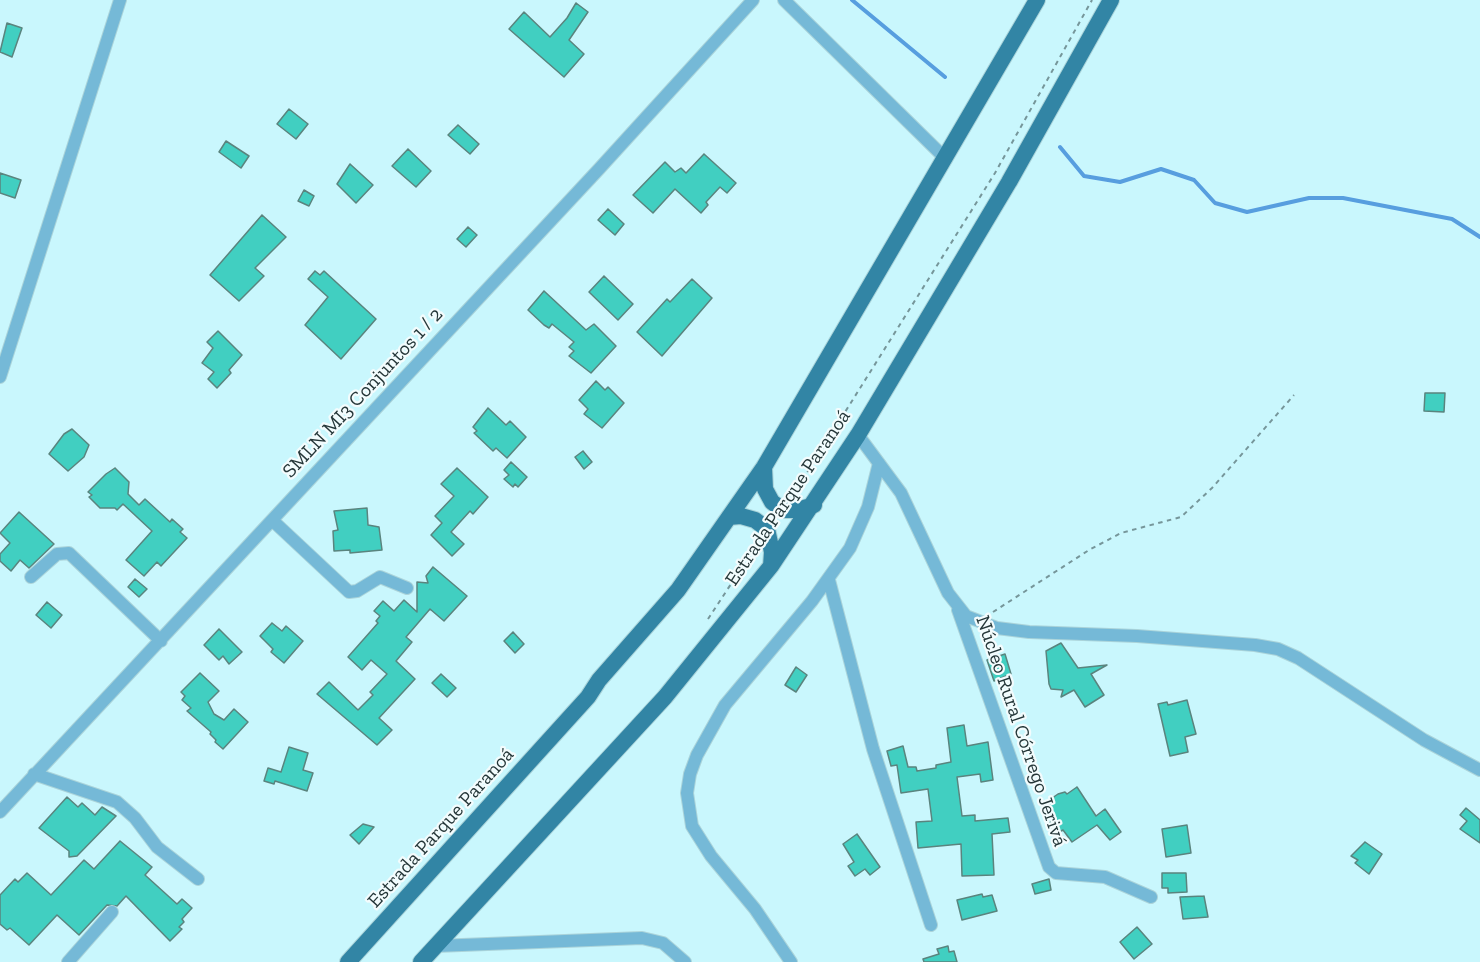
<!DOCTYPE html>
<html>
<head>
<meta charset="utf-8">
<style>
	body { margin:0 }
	canvas { display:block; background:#c9f7fd }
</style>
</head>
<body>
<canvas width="1480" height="962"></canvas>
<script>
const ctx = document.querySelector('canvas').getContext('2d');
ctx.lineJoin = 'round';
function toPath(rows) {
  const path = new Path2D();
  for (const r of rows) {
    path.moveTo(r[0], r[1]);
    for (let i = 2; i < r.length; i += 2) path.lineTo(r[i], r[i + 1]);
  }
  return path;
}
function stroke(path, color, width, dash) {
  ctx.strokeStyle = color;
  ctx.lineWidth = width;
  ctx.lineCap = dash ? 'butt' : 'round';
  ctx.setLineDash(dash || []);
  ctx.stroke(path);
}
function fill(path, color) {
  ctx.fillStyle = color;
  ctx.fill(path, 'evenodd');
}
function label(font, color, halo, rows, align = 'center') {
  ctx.font = font + ' "Zilla Slab",serif';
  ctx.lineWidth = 4.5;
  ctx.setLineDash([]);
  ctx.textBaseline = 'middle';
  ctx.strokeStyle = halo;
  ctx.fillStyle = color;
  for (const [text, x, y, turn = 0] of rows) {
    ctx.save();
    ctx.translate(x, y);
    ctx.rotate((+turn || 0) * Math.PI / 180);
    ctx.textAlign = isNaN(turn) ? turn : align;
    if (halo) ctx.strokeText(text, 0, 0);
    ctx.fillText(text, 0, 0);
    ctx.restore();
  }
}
const stream = toPath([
	[852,0,945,77],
	[1060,147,1084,176,1120,182,1161,169,1194,180,1215,203,1247,212,1309,198,1343,198,1452,219,1480,237]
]);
const building = toPath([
	[576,3,588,12,569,40,584,54,564,77,509,29,524,12,550,37,567,18,576,3],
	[7,23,22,28,12,57,0,52,7,23],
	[289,109,308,124,296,139,277,124,289,109],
	[458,125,479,144,470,154,448,135,458,125],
	[226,141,249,156,241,168,219,152,226,141],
	[408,149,431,171,416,187,392,166,408,149],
	[704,154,736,183,727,193,720,187,706,202,708,205,701,213,675,189,653,213,633,195,665,162,675,172,681,168,686,173,704,154],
	[350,164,373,185,356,203,337,184,350,164],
	[0,173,21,180,15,198,0,193,0,173],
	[304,190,314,196,309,206,298,201,304,190],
	[608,209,624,224,615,235,598,220,608,209],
	[262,215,286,237,255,268,264,276,239,301,210,275,262,215],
	[468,227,477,235,466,247,457,239,468,227],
	[315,271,320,275,324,271,376,319,341,359,305,325,328,297,308,279,315,271],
	[604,276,633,304,618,320,589,292,604,276],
	[692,279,712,298,662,356,637,332,667,299,670,302,692,279],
	[544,291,586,330,594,324,616,346,591,373,569,356,574,351,569,347,574,342,552,324,549,328,544,325,528,310,544,291],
	[218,331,242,355,229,370,231,373,217,388,208,379,214,372,202,363,213,348,207,342,218,331],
	[596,381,605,390,608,387,624,403,602,428,584,414,588,409,579,400,596,381],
	[1425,393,1445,393,1444,412,1424,411,1425,393],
	[488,408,506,425,510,421,526,437,507,458,496,448,493,451,474,433,477,431,473,427,488,408],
	[72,429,89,445,84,457,68,471,49,454,64,434,72,429],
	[583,451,592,462,584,469,575,457,583,451],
	[511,462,527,477,518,487,515,484,513,487,504,479,509,475,504,470,511,462],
	[115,468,129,482,128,494,139,505,145,499,170,522,172,519,183,529,180,532,187,538,161,566,157,562,144,576,126,560,152,531,123,504,117,510,115,508,100,508,89,497,92,495,88,492,106,474,115,468],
	[457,468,488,497,473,514,470,511,451,532,464,544,452,556,431,535,442,523,435,516,454,496,441,484,457,468],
	[367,508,368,525,379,527,382,550,350,553,350,550,334,551,333,531,338,530,334,511,367,508],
	[19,512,54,544,29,568,20,560,11,571,0,561,0,554,10,543,0,533,19,512],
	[433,567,467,596,444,621,430,609,406,637,412,642,396,661,415,679,379,718,392,730,377,745,317,694,329,682,358,710,373,695,370,692,387,674,371,660,362,670,348,657,378,623,376,621,380,616,374,611,383,601,394,611,404,600,417,612,417,582,428,583,426,576,433,567],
	[135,579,147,589,139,597,128,587,135,579],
	[47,602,62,615,51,628,36,615,47,602],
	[272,623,282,631,286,626,303,641,284,663,271,652,273,649,260,636,272,623],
	[219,629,242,652,229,664,223,656,219,660,204,645,219,629],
	[513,632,524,644,515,653,504,641,513,632],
	[1061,643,1078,668,1107,665,1091,674,1104,695,1085,707,1074,690,1061,697,1063,690,1051,689,1049,684,1046,651,1061,643],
	[1005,654,1011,674,994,681,987,660,1005,654],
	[796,667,807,675,796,692,785,685,796,667],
	[200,673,219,691,208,702,214,714,224,720,234,709,248,722,223,749,215,742,216,740,210,734,211,732,187,711,191,708,182,700,185,696,181,692,200,673],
	[441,674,456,688,447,697,432,683,441,674],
	[1187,700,1196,734,1185,737,1188,752,1170,756,1158,704,1167,702,1168,705,1187,700],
	[964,725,967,746,988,742,993,780,981,782,980,774,957,777,962,816,975,815,975,821,1008,818,1010,832,992,834,994,875,962,876,961,844,918,848,916,822,932,821,928,789,901,793,897,765,891,766,887,751,903,746,908,767,916,767,917,771,936,768,936,765,951,762,947,728,964,725],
	[289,747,308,753,303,770,313,773,307,791,275,781,274,784,264,781,268,768,281,772,289,747],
	[1077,787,1096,816,1105,809,1121,832,1110,840,1097,825,1072,842,1063,830,1056,834,1049,823,1052,821,1042,805,1058,794,1065,792,1067,794,1077,787],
	[67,797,78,807,82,803,95,815,102,807,116,816,77,856,69,857,69,851,39,828,67,797],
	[1466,808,1480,820,1480,843,1460,829,1467,821,1460,815,1466,808],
	[363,824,374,827,359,844,350,835,363,824],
	[1187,825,1191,853,1166,857,1162,829,1187,825],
	[857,834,880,867,870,875,865,869,855,876,848,866,854,862,843,844,857,834],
	[120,841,152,867,145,875,177,904,182,899,192,908,182,919,184,922,179,927,182,929,170,941,126,896,117,906,107,905,79,935,57,915,29,945,10,928,7,930,0,924,0,895,15,879,18,882,27,873,51,895,84,860,94,869,120,841],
	[1365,842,1382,854,1369,874,1355,863,1358,860,1351,856,1365,842],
	[1162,873,1186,873,1187,892,1168,893,1168,888,1162,888,1162,873],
	[1049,879,1051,890,1035,894,1032,884,1049,879],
	[982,894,983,897,992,895,997,911,962,920,957,900,982,894],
	[1204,896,1208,917,1183,919,1180,897,1204,896],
	[1137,927,1152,944,1134,959,1120,942,1137,927],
	[948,946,949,952,954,951,957,962,924,962,923,959,939,954,937,949,948,946]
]);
const path = toPath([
	[793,495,995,173,1092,0],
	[993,612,1089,550,1121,533,1181,517,1212,488,1294,395],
	[708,619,756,546]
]);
const minor = toPath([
	[784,0,946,159],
	[0,377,120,0],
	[858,435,901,493,948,593,966,616,997,628,1029,632,1137,636,1255,645,1278,649,1298,658,1424,740,1480,770],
	[272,520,349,592,357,591,380,577,407,588],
	[31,577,57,554,69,553,161,641],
	[829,580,873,749,931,925],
	[958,610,1049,867,1056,873,1105,877,1151,897],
	[34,774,117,802,135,818,157,847,198,879],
	[0,812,599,169,753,0],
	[436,946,642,938,663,943,685,962],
	[68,962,112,912],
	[791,962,755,909,711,856,692,826,687,793,690,774,697,755,725,705,812,601,850,548,868,507,879,463]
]);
const major = toPath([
	[764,467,765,489,772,502,783,510,798,510,814,505],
	[729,517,741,516,755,520,767,529,772,552,771,566],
	[348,962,588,697,599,680,678,590,764,467,1037,0],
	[421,962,665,697,771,566,858,435,1009,182,1111,0]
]);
const streetNames = [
	["SMLN MI3 Conjuntos 1 / 2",363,393,-47],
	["Estrada Parque Paranoá",788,498,-56],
	["Núcleo Rural Córrego Jerivá",1021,731,71],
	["Estrada Parque Paranoá",441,828,-48]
];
stroke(stream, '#579edf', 4);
fill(building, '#41cfc1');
stroke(building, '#5a847e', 1.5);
stroke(minor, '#abd4da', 14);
stroke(major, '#abd4da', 18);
stroke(path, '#76969a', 2, [4.5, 4.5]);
stroke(minor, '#75b9d7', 12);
stroke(major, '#3285a5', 16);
label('20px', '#253739', '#f3fcfd', streetNames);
</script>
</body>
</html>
